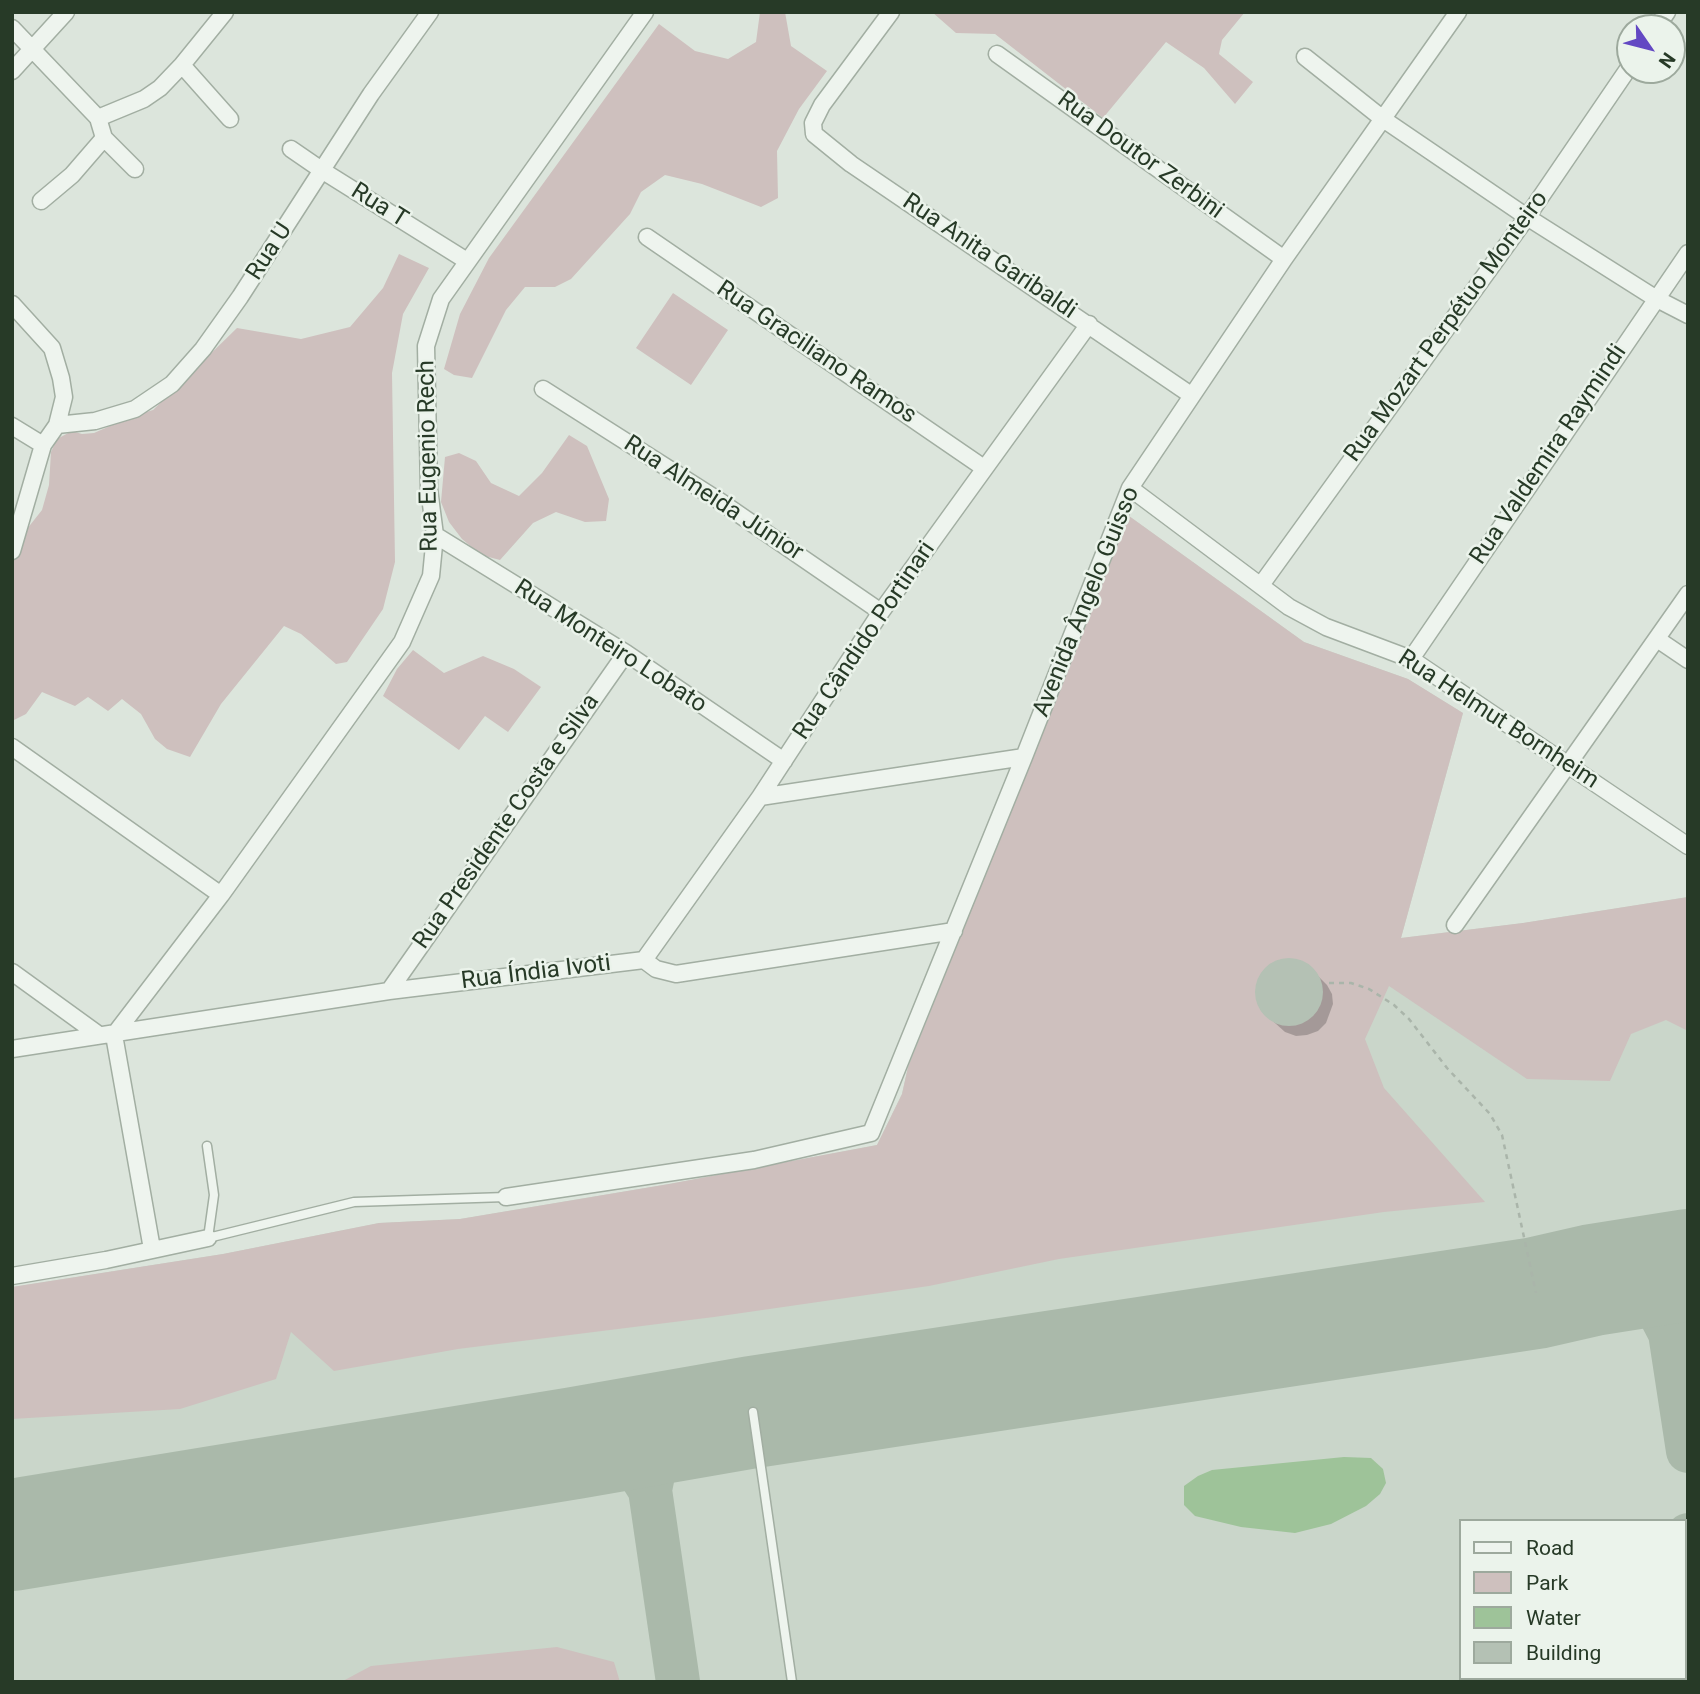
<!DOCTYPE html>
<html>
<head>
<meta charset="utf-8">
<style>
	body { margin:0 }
	#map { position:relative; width:1700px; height:1694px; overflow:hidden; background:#dce5dc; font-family:Roboto,sans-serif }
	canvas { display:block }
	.frame { position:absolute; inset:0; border:14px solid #273a27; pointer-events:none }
	.legend { position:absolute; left:1459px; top:1519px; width:228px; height:161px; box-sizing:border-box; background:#ebf3eb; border:2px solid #9da99d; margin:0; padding:9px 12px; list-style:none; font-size:21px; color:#273a27 }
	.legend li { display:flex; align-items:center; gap:14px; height:35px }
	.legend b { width:35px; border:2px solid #9da99d }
	.north { position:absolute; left:1616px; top:14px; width:70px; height:70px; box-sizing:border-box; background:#ebf3eb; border:2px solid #9da99d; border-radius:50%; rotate:125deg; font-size:19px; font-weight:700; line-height:28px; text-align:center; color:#273a27 }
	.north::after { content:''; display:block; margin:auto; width:24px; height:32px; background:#6348c3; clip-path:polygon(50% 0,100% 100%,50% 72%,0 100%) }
</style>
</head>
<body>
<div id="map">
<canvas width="1700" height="1694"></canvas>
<div class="frame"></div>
<ul class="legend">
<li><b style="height:9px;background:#eef4ee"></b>Road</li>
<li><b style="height:19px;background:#cec0be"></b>Park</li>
<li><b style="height:19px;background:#9ec399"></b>Water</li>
<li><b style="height:19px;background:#b4c1b4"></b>Building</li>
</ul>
<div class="north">N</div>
</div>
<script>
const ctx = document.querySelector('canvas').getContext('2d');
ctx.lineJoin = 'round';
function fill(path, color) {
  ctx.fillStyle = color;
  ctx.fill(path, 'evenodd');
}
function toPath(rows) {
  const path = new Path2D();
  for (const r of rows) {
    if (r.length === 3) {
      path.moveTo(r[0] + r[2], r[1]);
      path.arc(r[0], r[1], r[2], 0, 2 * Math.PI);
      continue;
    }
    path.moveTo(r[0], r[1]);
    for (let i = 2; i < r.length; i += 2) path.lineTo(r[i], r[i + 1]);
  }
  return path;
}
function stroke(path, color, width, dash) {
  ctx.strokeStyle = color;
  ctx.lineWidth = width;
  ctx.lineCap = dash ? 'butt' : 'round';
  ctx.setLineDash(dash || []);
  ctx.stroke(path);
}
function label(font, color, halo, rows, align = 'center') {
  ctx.font = font + ' Roboto,sans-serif';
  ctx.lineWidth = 5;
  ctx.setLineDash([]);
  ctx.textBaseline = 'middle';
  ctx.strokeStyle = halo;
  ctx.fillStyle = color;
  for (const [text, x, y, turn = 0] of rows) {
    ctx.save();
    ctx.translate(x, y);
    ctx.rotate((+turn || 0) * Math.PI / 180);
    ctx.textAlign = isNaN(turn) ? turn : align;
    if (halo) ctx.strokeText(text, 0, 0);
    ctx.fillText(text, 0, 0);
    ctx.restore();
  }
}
const built = toPath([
	[1129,516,1304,642,1408,679,1463,713,1401,938,1523,923,1688,897,1688,1682,1555,1682,1554,1680,1546,1682,12,1682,12,1287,223,1254,379,1223,460,1219,669,1184,877,1145,902,1094,908,1067],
	[1460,1521,1684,1521,1684,1678,1460,1678]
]);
const green = toPath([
	[760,12,785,12,791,46,827,71,799,109,777,151,778,198,761,207,702,184,665,175,641,192,630,214,571,279,555,287,525,287,506,310,472,378,454,375,444,369,460,314,489,258,659,24,695,51,728,59,756,42],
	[932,12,1245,12,1222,40,1219,54,1253,82,1235,104,1204,68,1166,42,1103,118,995,34,956,33],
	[399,254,429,268,403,314,392,373,395,562,383,609,347,662,336,664,301,634,284,626,221,704,190,757,167,749,155,739,141,714,122,699,108,711,88,697,75,706,42,692,26,714,12,721,12,560,22,547,23,534,42,510,49,485,51,452,57,439,72,431,82,434,94,433,133,416,153,410,237,328,301,339,350,327,383,288],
	[673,293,728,330,691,385,636,348],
	[569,435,587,446,609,499,606,521,585,522,556,512,533,523,500,560,481,555,462,539,449,522,441,502,445,457,459,453,476,461,491,483,519,496,542,473],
	[1129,516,1304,642,1408,679,1463,713,1401,938,1523,923,1688,897,1688,1031,1666,1020,1631,1034,1610,1081,1527,1079,1389,986,1365,1039,1384,1088,1485,1202,1384,1212,1059,1259,929,1286,714,1317,458,1349,334,1371,291,1332,276,1379,180,1409,12,1419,12,1287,223,1254,379,1223,460,1219,669,1184,877,1145,902,1094,908,1067],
	[413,650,444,673,483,656,514,669,541,687,508,732,485,716,459,750,383,696,397,669],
	[557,1647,614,1662,620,1682,341,1682,371,1666]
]);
const water = toPath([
	[1344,1457,1371,1458,1383,1469,1386,1483,1380,1494,1366,1506,1331,1524,1295,1533,1241,1527,1195,1516,1184,1505,1184,1486,1198,1476,1212,1470]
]);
const shadow = toPath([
	[1290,959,1300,961,1316,974,1327,985,1332,994,1333,1004,1326,1023,1318,1031,1307,1035,1296,1036,1285,1032,1265,1014,1259,1004,1257,993,1258,982,1263,972,1280,960]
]);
const taxiway = toPath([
	[1593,1280,1627,1286,1642,1295,1658,1310,1670,1333],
	[1688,1285,1675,1307,1670,1333,1688,1451],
	[575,1443,607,1449,618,1454,636,1468,650,1490],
	[1684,1541,1688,1535],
	[1668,1678,1669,1682],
	[678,1682,650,1490,654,1470,665,1448,685,1430,702,1420]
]);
const runway = toPath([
	[12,1535,575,1443,753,1412,1536,1293,1593,1280,1688,1265]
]);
const building = toPath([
	[1289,992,34]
]);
const path = toPath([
	[1329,983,1351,983,1369,989,1394,1005,1409,1019,1447,1068,1490,1114,1502,1135,1536,1293]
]);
const service = toPath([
	[207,1146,214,1195,208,1238,354,1202,506,1197],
	[753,1412,792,1682],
	[1628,1678,1634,1679],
	[1517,1682,1533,1678]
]);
const minor = toPath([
	[891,12,822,105,813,123,814,134,851,164,1191,395],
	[12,28,98,118,104,138,135,169],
	[1656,28,1667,12],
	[997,54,1284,259],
	[1305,57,1383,119,1527,217,1655,298,1688,315],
	[182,65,230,119],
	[12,71,66,12],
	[98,118,144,99,160,88,182,65,225,12],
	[291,149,323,171,467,261],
	[41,201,72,175,104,138],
	[647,237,984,468],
	[12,304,52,348,61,378,64,397,57,425,43,445,12,551],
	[543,389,721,502,881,612],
	[57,425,95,421,135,409,172,384,203,349,240,297,371,94,430,12],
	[12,426,43,445],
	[1130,488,1289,607,1326,627,1411,659,1688,846],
	[435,535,626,653,784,761],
	[1261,585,1527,217,1630,66],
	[1657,639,1688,660],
	[1411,659,1688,253],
	[12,747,221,895],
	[760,797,1024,757],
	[1455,925,1688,594],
	[644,960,760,797,881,612,1089,324],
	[12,972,99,1035],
	[389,991,626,653],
	[114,1035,221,895,402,642,431,576,435,535,429,489,426,346,441,299,645,12],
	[114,1035,152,1249],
	[12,1049,389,991,644,960,656,969,676,974,954,931],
	[506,1197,754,1160,871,1133,1024,757,1130,488,1284,259,1458,12],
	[12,1276,106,1260,208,1238]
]);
const streetNames = [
	["Rua Doutor Zerbini",1140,156,36],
	["Rua T",379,206,32],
	["Rua U",270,252,-57],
	["Rua Anita Garibaldi",989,257,34],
	["Rua Mozart Perpétuo Monteiro",1447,327,-54],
	["Rua Graciliano Ramos",816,353,34],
	["Rua Valdemira Raymindi",1549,455,-56],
	["Rua Eugenio Rech",429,456,-91],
	["Rua Almeida Júnior",713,499,33],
	["Avenida Ângelo Guisso",1087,602,-68],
	["Rua Cândido Portinari",865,641,-56],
	["Rua Monteiro Lobato",610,647,33],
	["Rua Helmut Bornheim",1498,720,33],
	["Rua Presidente Costa e Silva",507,822,-55],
	["Rua Índia Ivoti",536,973,-7]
];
fill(built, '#cad6ca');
fill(green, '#cec0be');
fill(water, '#9ec399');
fill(shadow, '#0003');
stroke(taxiway, '#aab9aa', 44);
stroke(runway, '#aab9aa', 112);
fill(building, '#b4c1b4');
stroke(service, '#a2aea2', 11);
stroke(minor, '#a2aea2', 19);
stroke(path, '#aab5aa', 2.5, [5, 5]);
stroke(service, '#eef4ee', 8);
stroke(minor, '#eef4ee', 16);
label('24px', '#273a27', '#ebf3eb', streetNames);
</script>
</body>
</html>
